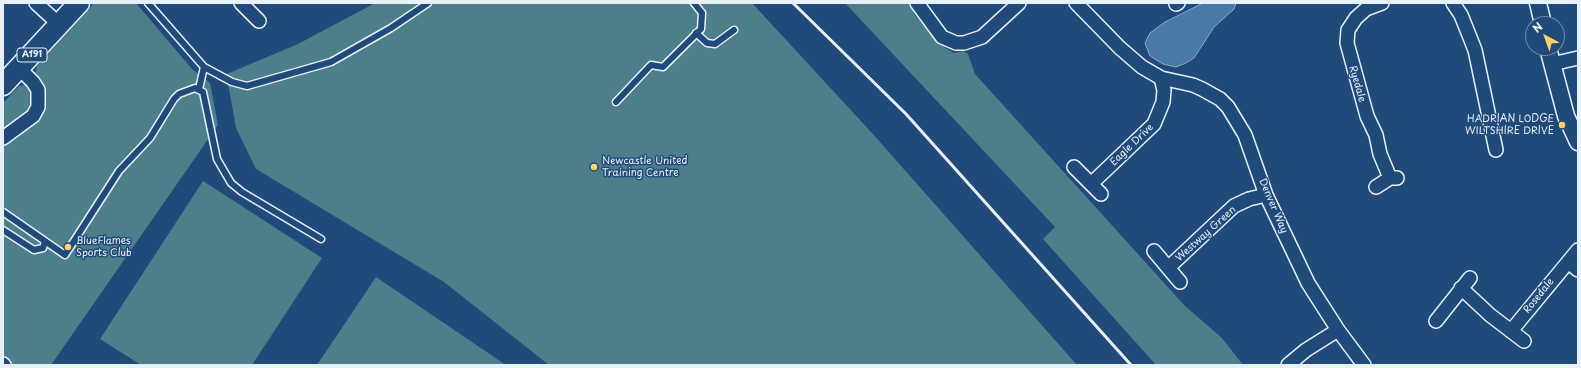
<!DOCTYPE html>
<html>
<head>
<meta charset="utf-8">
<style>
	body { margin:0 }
	#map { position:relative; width:1581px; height:368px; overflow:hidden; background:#1f4a7a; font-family:"Playpen Sans",sans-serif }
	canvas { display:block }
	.frame { position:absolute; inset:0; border:4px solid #e8f1f8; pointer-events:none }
	.north { position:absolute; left:1525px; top:16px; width:40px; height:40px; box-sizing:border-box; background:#1f4a7a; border:1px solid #6f8dac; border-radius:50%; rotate:319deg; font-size:11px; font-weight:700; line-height:16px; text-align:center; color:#e8f1f8 }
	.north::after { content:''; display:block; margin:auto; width:14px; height:18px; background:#ffd166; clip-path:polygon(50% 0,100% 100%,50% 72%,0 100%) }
</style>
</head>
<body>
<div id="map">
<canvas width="1581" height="368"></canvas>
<div class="frame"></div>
<div class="north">N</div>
</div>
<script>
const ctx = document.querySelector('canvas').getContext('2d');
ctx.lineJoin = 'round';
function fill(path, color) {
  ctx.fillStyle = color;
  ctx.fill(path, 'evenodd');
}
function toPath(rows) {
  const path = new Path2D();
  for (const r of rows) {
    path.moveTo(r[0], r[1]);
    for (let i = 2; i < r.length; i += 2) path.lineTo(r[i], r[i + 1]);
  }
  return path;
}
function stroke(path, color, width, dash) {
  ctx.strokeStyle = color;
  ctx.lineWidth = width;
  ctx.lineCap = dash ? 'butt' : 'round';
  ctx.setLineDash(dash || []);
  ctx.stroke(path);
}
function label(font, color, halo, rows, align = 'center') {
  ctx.font = font + ' "Playpen Sans",sans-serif';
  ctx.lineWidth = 3;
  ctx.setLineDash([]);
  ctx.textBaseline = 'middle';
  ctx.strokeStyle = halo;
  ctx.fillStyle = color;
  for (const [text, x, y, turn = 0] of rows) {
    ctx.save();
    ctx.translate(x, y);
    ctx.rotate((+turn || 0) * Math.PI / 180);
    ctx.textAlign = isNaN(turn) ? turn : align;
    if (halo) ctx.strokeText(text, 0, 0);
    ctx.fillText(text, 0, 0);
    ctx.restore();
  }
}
const green = toPath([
	[94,3,136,3,192,69,210,83,218,125,51,365,12,365,3,359,3,103,19,86,25,85,35,73,37,66],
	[375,3,752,3,872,133,1077,365,549,365,444,282,256,169,236,128,228,83,222,76,298,44],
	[845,3,910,3,915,15,945,48,954,53,963,51,968,54,975,74,1185,306,1222,338,1243,365,1156,365,1043,239,1055,227],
	[203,181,322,258,252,365,141,365,100,339],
	[376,277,506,365,317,365]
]);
const water = toPath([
	[1203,3,1236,3,1234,9,1214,27,1194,58,1186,63,1176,67,1163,64,1150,56,1145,43,1150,33,1165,22,1203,3]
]);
const service = toPath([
	[148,3,204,67,232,82,247,86,331,62,391,28,428,3],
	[696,33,707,43,715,44,734,30],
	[199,89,204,67],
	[616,102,651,65,663,67,701,29,702,13,694,3],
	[3,212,65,255,119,171,150,138,174,99,179,94,195,88,203,92,217,159,231,183,242,192,321,239],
	[3,230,34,250,43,248,45,241]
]);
const minor = toPath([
	[36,3,60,25],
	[241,3,259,21],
	[917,3,942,37,956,43,964,43,982,37,1019,3],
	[1076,3,1120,48,1142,67,1161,78,1193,85,1202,89,1220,99,1228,107,1245,135,1266,195,1308,283,1338,330,1364,365],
	[1382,3,1366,9,1356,18,1348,30,1347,43,1367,116,1376,135,1380,154,1390,178],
	[1453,3,1461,15,1475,50,1496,150],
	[1176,4,1178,3],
	[1552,64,1578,58],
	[3,138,33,116,38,107,38,90,33,82,19,68],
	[1074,167,1101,194],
	[1091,184,1154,124,1163,102,1164,90,1161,78],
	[1376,187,1390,178,1397,178],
	[1154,251,1180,282],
	[1568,262,1578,270],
	[1169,267,1234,206,1249,199,1266,195],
	[1461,288,1490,315,1524,341],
	[1436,321,1470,278],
	[1511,331,1578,250],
	[3,364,4,365],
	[1288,365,1306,350,1338,330]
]);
const tertiary = toPath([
	[1538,3,1543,24],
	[1548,48,1566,116,1578,142]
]);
const primary = toPath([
	[3,85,79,3]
]);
const rail = toPath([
	[793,3,906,114,1131,365]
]);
const markers = [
	[1562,125,4,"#ffd166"],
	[594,167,4,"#ffd166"],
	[68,247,4,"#ffd166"]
];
const shields = [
	[32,55,30]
];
const shieldNames = [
	["A191",32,55]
];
const streetNames = [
	["Ryedale",1357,84,74],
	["Eagle Drive",1132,145,-44],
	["Denver Way",1273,206,67],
	["Westway Green",1206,234,-42],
	["Rosedale",1539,296,-51]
];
const poiNames = [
	["HADRIAN LODGE",1554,119,"right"],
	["WILTSHIRE DRIVE",1554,131,"right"],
	["Newcastle United",602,161],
	["Training Centre",602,173],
	["BlueFlames",76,241],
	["Sports Club",76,253]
];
fill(green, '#4d7f8a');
fill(water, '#497aa6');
stroke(water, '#89aac7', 1);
stroke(service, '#e8f1f8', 9);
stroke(minor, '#e8f1f8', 16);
stroke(tertiary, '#e8f1f8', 19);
stroke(primary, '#e8f1f8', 23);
stroke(service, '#1f4a7a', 6);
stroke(minor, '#1f4a7a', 13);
stroke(tertiary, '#1f4a7a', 16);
stroke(primary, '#1f4a7a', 20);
stroke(rail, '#e8f1f8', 3);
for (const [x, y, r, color] of markers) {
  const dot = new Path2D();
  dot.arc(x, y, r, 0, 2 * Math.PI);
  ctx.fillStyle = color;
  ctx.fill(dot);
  stroke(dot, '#1f4a7a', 1.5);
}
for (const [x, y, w] of shields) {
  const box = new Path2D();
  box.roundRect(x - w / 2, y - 7, w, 14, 3);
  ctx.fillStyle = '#1f4a7a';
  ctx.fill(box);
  stroke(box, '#e8f1f8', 1);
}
label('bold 9px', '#e8f1f8', null, shieldNames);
label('10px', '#e8f1f8', '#1f4a7a', streetNames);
label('10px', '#e8f1f8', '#1f4a7a', poiNames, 'left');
</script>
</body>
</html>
